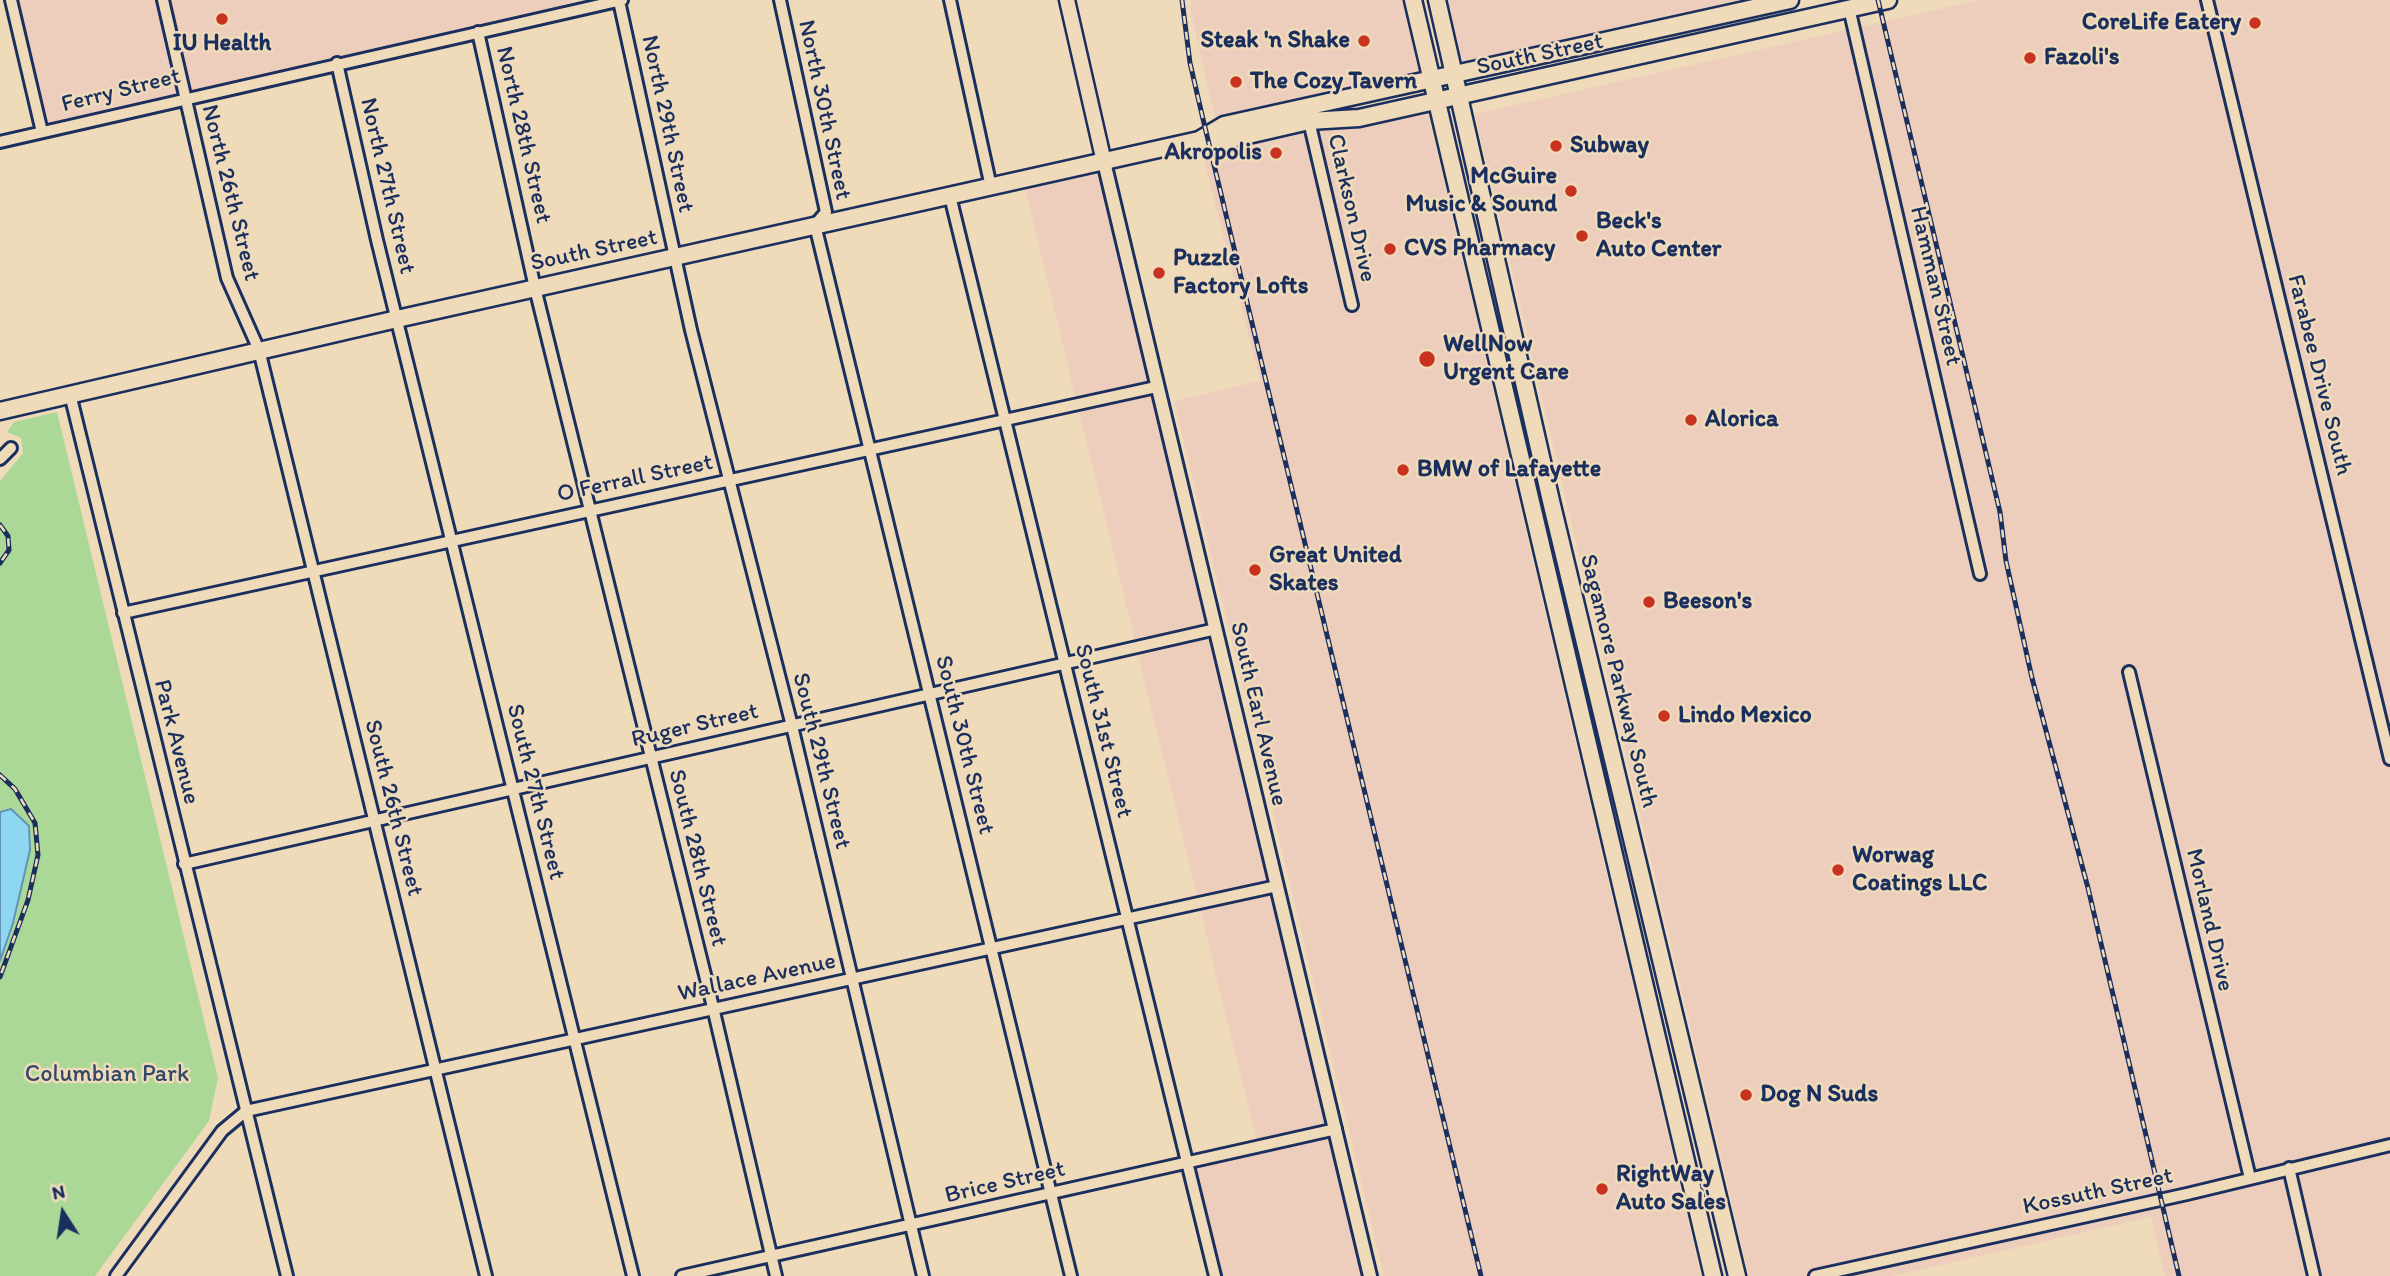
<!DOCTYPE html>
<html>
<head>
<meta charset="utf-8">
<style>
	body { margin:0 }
	#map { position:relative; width:2390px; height:1276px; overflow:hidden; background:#efdbb9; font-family:Itim,sans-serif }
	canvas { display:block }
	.north { position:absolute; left:28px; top:1178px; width:70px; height:70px; -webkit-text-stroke:5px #efdbb9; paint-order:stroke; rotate:348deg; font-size:19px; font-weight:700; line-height:28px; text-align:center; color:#1b2f5e }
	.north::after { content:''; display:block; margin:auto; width:24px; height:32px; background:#1b2f5e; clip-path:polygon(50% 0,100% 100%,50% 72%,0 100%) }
</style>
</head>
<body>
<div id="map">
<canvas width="2390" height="1276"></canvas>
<div class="north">N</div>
</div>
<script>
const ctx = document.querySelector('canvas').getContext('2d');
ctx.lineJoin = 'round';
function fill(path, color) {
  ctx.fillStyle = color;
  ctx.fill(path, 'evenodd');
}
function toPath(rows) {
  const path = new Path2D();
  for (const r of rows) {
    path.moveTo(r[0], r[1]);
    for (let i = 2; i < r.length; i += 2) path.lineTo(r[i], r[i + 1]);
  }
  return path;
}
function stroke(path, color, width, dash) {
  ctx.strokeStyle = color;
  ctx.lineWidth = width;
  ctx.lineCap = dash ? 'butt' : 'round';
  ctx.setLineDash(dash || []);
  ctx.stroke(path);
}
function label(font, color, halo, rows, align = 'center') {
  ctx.font = font + ' Itim,sans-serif';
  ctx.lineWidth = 5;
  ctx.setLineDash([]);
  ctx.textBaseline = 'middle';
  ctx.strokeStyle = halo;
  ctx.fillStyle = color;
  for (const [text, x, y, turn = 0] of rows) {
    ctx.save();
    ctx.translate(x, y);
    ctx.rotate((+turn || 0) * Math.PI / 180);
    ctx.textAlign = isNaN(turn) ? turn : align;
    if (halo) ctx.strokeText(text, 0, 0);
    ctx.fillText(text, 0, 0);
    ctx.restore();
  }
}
const built = toPath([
	[11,0,571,0,574,11,42,132],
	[1191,0,1413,0,1431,81,1217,126,1190,9],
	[1446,0,1761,0,1461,66],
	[1979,0,2390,0,2390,1276,2165,1276,2151,1217,1893,1276,1749,1276,1475,114],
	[1426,105,1701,1276,1384,1276,1174,401,1260,381,1204,160,1243,145],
	[1104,162,1370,1276,1215,1276,1187,1164,1258,1147,1023,181]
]);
const green = toPath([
	[57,412,218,1078,209,1121,95,1276,0,1276,0,481,23,453,21,438,7,432,14,422]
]);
const water = toPath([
	[11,809,29,826,30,850,13,923,0,961,0,812,11,809]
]);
const minor = toPath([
	[11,0,42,132],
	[163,0,227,278,259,350,486,1276],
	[780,0,826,212,815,225,1071,1276],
	[950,0,991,187],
	[2207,0,2390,759],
	[619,1,691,330,792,726,923,1276],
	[1849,8,1980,574],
	[478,32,535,288,711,999,776,1276],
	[337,63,377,240,633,1276],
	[1309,121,1352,305],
	[0,142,622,0],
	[950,196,1215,1276],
	[70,394,287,1276],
	[0,459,11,448],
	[123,613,1156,387],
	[2129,672,2250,1178],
	[184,864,1216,629],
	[2289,1168,2314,1276],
	[116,1276,222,1131,246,1111,1277,886],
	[682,1276,1336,1129],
	[1815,1276,2187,1194,2390,1145]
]);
const tertiary = toPath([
	[1104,162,1370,1276]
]);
const secondary = toPath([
	[1067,0,1104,162]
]);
const primary = toPath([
	[1413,0,1713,1276],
	[1437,0,1551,501,1737,1276],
	[1199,140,1224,125,1790,0],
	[0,411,397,319,1199,140,1222,141,1309,121,1359,118,1888,0]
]);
const rail = toPath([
	[1182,0,1190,63,1203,119,1481,1276],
	[1878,0,2000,512,2006,561,2032,678,2088,888,2179,1276],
	[0,525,8,536,9,550,0,563],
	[0,775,15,789,35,823,38,855,28,900,0,977]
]);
const markers = [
	[222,19,7,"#c8321e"],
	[2255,23,7,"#c8321e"],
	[1364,41,7,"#c8321e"],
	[2030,58,7,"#c8321e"],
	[1236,82,7,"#c8321e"],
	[1556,146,7,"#c8321e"],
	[1276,153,7,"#c8321e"],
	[1571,191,7,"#c8321e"],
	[1582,236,7,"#c8321e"],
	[1390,249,7,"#c8321e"],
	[1159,273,7,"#c8321e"],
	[1427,359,9,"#c8321e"],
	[1691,420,7,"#c8321e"],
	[1403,470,7,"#c8321e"],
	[1255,570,7,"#c8321e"],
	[1649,602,7,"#c8321e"],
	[1664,716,7,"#c8321e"],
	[1838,870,7,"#c8321e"],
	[1746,1095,7,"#c8321e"],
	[1602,1189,7,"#c8321e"]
];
const poiNames = [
	["CoreLife Eatery",2241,23,"right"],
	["Steak 'n Shake",1350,41,"right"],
	["IU Health",222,44,"center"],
	["Fazoli's",2044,58],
	["The Cozy Tavern",1250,82],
	["Subway",1570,146],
	["Akropolis",1262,153,"right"],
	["McGuire",1557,177,"right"],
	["Music & Sound",1557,205,"right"],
	["Beck's",1596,222],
	["Auto Center",1596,250],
	["CVS Pharmacy",1404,249],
	["Puzzle",1173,259],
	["Factory Lofts",1173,287],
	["WellNow",1443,345],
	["Urgent Care",1443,373],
	["Alorica",1705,420],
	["BMW of Lafayette",1417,470],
	["Great United",1269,556],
	["Skates",1269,584],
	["Beeson's",1663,602],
	["Lindo Mexico",1678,716],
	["Worwag",1852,856],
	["Coatings LLC",1852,884],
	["Dog N Suds",1760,1095],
	["RightWay",1616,1175],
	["Auto Sales",1616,1203]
];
const streetNames = [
	["South Street",1540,55,-12],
	["Ferry Street",121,91,-14],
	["North 30th Street",824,110,78],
	["North 29th Street",667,124,78],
	["North 28th Street",523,135,77],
	["North 27th Street",387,186,77],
	["North 26th Street",230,193,76],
	["Clarkson Drive",1351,208,77],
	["South Street",594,251,-12],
	["Hamman Street",1935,286,77],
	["Farabee Drive South",2319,375,76],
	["O Ferrall Street",635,479,-12],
	["Sagamore Parkway South",1618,681,76],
	["South Earl Avenue",1258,714,77],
	["Ruger Street",695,726,-13],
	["South 31st Street",1103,731,76],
	["Park Avenue",176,742,76],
	["South 30th Street",964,745,76],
	["South 29th Street",821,761,76],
	["South 27th Street",535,792,76],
	["South 26th Street",393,808,76],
	["South 28th Street",697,858,76],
	["Morland Drive",2209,920,77],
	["Wallace Avenue",757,978,-12],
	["Brice Street",1005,1183,-13],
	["Kossuth Street",2098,1192,-12]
];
const parkNames = [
	["Columbian Park",107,1075]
];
fill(built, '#edcebc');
fill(green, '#acd897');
fill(water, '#8fd6f1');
stroke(water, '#6193b6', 2);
stroke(minor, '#1b2f5e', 16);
stroke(tertiary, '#1b2f5e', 18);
stroke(secondary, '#1b2f5e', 19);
stroke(primary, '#1b2f5e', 21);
stroke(minor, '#efdbb9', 10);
stroke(tertiary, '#efdbb9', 12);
stroke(secondary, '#efdbb9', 14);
stroke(primary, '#efdbb9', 16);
stroke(rail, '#1b2f5e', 5);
stroke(rail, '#efdbb9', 2.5, [8]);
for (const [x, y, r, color] of markers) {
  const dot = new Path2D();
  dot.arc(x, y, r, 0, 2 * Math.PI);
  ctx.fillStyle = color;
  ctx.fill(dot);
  stroke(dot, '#efdbb9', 2.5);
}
label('bold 24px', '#1b2f5e', '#efdbb9', poiNames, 'left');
label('24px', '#1b2f5e', '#efdbb9', streetNames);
label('24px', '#314867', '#efdbb9', parkNames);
</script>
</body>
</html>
